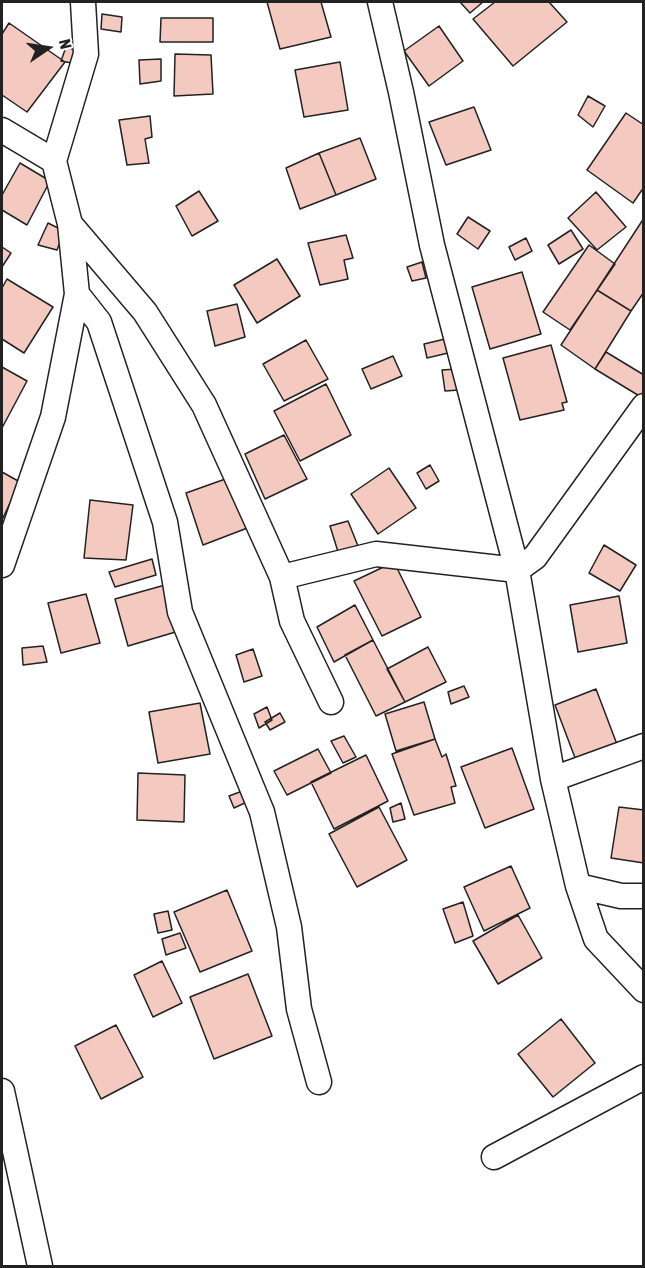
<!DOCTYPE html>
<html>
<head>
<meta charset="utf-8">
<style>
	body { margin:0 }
	#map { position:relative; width:645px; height:1268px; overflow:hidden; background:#fff; font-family:"Asap Condensed",sans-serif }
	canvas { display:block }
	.frame { position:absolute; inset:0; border:3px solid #222; pointer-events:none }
	.north { position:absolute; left:18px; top:18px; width:60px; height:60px; -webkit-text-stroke:4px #fff; paint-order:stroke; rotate:77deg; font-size:16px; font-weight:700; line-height:24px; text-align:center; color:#222 }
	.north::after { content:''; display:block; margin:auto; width:21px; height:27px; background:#222; clip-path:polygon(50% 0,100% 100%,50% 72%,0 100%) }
</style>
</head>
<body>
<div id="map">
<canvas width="645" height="1268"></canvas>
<div class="frame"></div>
<div class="north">N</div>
</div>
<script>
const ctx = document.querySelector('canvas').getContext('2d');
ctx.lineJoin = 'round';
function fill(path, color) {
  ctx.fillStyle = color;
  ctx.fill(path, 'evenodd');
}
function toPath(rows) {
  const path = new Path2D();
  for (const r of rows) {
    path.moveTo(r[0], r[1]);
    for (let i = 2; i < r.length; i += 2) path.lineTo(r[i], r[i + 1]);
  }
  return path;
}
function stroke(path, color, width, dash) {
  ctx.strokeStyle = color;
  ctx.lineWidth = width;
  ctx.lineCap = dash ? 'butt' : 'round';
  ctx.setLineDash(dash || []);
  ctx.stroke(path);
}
const building = toPath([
	[267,2,321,2,331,37,280,49,267,2],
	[460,2,483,2,470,13,460,2],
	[495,2,549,2,567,22,513,66,473,19,495,2],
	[102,14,122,17,121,32,101,29,102,14],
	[161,18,213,18,213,42,160,42,161,18],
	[9,23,65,62,27,112,2,95,2,34,9,23],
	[439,26,463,61,429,86,404,51,439,26],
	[66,47,79,51,77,64,61,61,66,47],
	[175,54,211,55,213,94,174,96,175,54],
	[161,59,161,81,140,84,139,60,161,59],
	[340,62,348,110,304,117,295,70,340,62],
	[588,96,605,106,593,127,578,115,588,96],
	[474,107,491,150,446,165,429,122,474,107],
	[626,113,644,125,644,187,633,203,587,170,626,113],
	[150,116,152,137,145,139,149,163,127,165,119,120,150,116],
	[360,138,376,179,336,195,319,153,360,138],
	[319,153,336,195,300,209,286,168,319,153],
	[20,163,50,181,27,225,2,210,2,195,20,163],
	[199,191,218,221,192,236,176,206,199,191],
	[596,192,626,227,597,250,568,218,596,192],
	[468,217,490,231,478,249,457,234,468,217],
	[644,218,644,292,631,311,597,290,644,218],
	[48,223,64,231,57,250,38,245,48,223],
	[571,230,583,249,559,264,548,245,571,230],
	[346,235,353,258,344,260,348,279,320,285,308,243,346,235],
	[526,238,532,251,515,260,509,247,526,238],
	[589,245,615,264,570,330,543,312,589,245],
	[2,247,11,253,2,267,2,247],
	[277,259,300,296,257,323,234,285,277,259],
	[422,262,426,278,412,281,407,267,422,262],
	[522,272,541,334,490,349,472,287,522,272],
	[7,279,53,307,24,353,2,339,2,288,7,279],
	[597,290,631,311,595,369,561,345,597,290],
	[237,304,245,337,215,346,207,311,237,304],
	[445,339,448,353,427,358,424,344,445,339],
	[306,340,328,379,284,401,263,364,306,340],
	[551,345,567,402,562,403,564,410,520,420,503,358,551,345],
	[606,352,644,375,644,394,641,397,595,369,606,352],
	[393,356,402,376,371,389,362,369,393,356],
	[2,367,27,381,2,428,2,367],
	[457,369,459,390,445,391,442,370,457,369],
	[326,384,351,435,300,461,274,411,326,384],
	[284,435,307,479,265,499,245,454,284,435],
	[430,465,439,481,426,489,417,473,430,465],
	[389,468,416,508,378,534,351,494,389,468],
	[2,472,20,482,2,520,2,472],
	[231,477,250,527,203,545,186,493,231,477],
	[90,500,133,505,126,560,84,558,90,500],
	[348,521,360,551,339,555,330,526,348,521],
	[604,545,636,565,620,591,589,573,604,545],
	[152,559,156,575,115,587,109,572,152,559],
	[394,562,421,617,382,636,354,581,394,562],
	[165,585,179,631,128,646,115,599,165,585],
	[86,594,100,643,61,653,48,603,86,594],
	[619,596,627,643,578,652,570,605,619,596],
	[355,605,373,640,334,662,317,627,355,605],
	[373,640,405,702,376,716,345,655,373,640],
	[43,646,47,662,23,665,22,648,43,646],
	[428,647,446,682,405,702,387,669,428,647],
	[253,649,262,676,244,682,236,655,253,649],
	[464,686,469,697,451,704,448,692,464,686],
	[596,689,618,747,577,763,555,705,596,689],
	[424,702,435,739,396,751,385,714,424,702],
	[200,703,210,754,158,763,149,712,200,703],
	[267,707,272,720,259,728,254,714,267,707],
	[280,713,285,722,270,730,265,722,280,713],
	[344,736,356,757,343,763,331,741,344,736],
	[435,739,442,757,446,754,456,786,451,787,455,803,414,815,392,754,435,739],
	[512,748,534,809,485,828,461,767,512,748],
	[318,749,331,773,287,795,274,771,318,749],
	[366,755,388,801,334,829,311,782,366,755],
	[138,773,185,775,184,822,137,820,138,773],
	[245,790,249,801,234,808,229,796,245,790],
	[401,803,405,819,393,822,390,808,401,803],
	[379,807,407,860,357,887,329,834,379,807],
	[619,807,644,810,644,863,611,858,619,807],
	[511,866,530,908,484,931,464,887,511,866],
	[227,890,252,951,200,972,174,912,227,890],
	[463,902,473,936,455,943,443,909,463,902],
	[168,911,172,930,158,933,154,914,168,911],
	[518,915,542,958,498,984,473,941,518,915],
	[180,933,186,948,166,955,162,939,180,933],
	[162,961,182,1003,153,1017,134,975,162,961],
	[248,974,272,1036,214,1059,190,997,248,974],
	[561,1019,595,1063,553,1097,518,1054,561,1019],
	[116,1025,143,1077,101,1099,75,1046,116,1025]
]);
const minor = toPath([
	[380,2,401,92,432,245,517,570,553,779,578,886,621,896,644,896],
	[2,130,54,161],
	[70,224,145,312,204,405,282,577,292,621,331,702],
	[77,294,99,322,165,522,180,612,262,812,289,927,299,1009,319,1082],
	[2,565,53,417,77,294,70,224,54,161,86,54,83,2],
	[282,577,376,554,517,570,535,557,644,406],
	[553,779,644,746],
	[578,886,596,939,644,990],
	[2,1091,40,1266],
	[494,1157,644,1077]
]);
fill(building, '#f3c9c0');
stroke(building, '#222', 1.5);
stroke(minor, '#222', 27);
stroke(minor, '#fff', 24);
</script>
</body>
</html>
